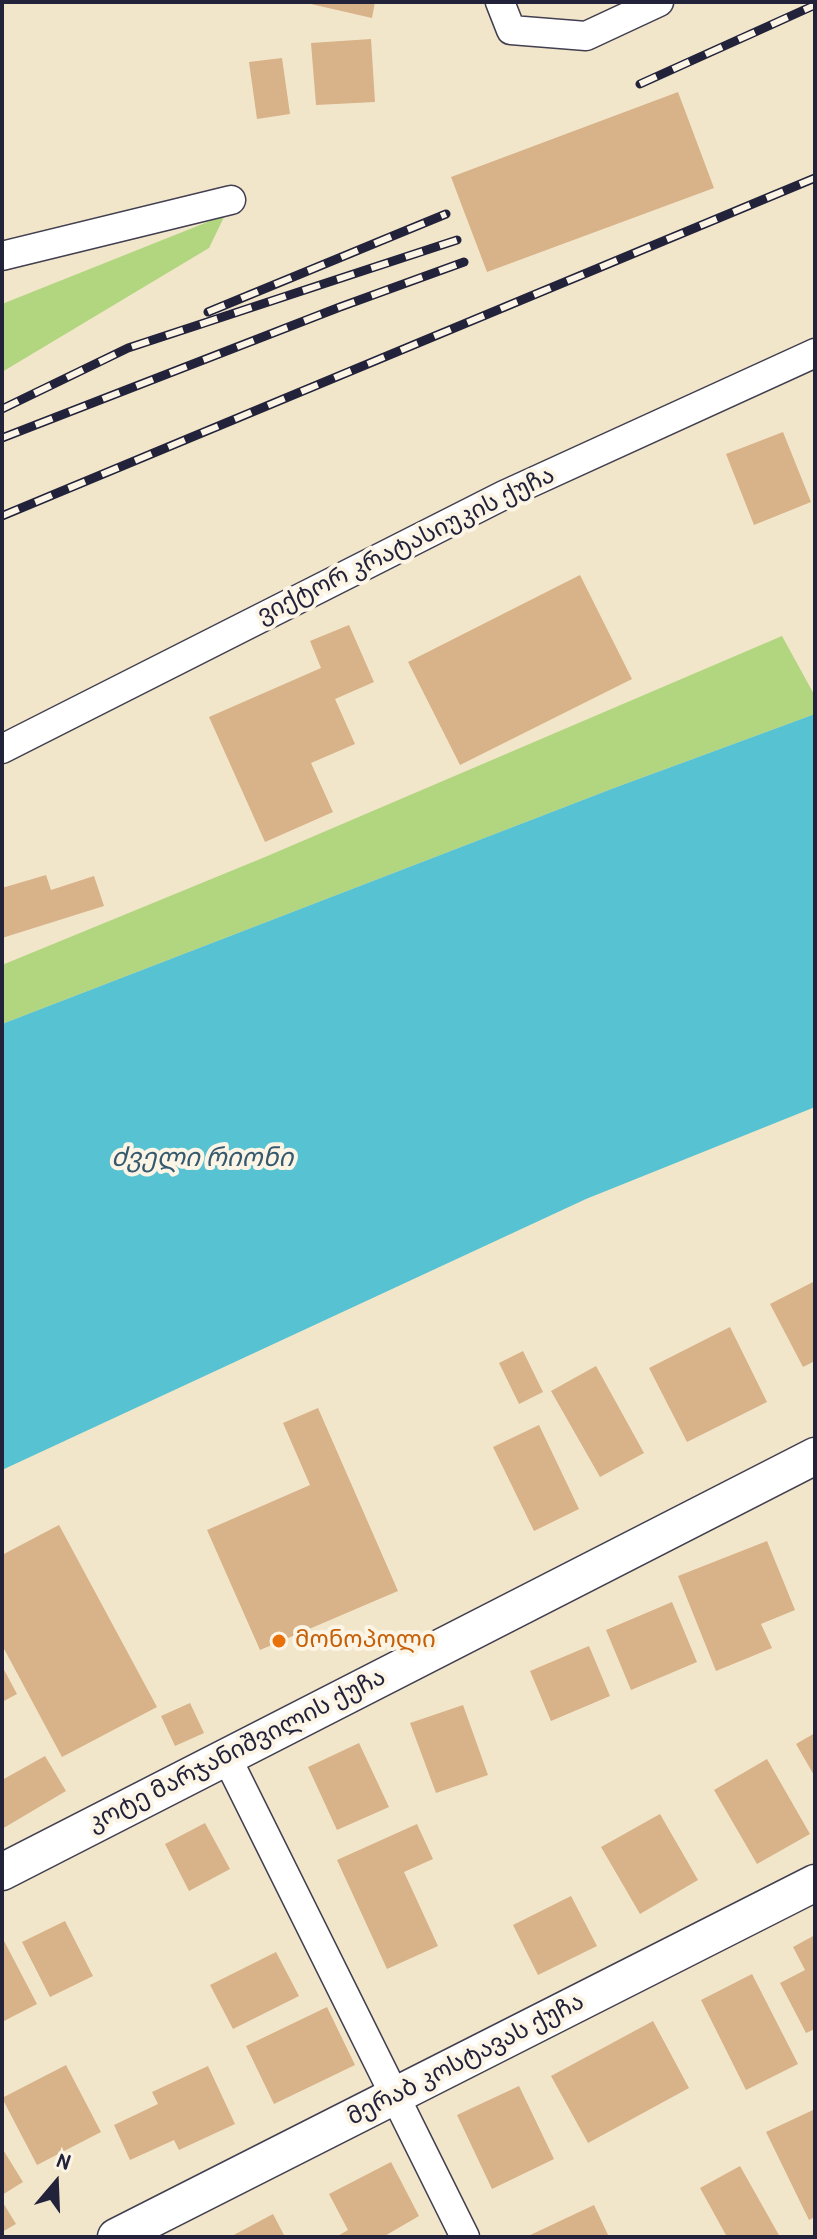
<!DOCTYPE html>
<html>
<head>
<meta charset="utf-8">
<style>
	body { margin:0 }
	#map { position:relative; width:817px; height:2239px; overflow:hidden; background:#f2e6ca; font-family:"Patrick Hand",sans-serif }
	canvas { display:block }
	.frame { position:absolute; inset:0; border:4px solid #22223b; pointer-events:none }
	.north { position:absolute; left:16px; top:2143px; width:80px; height:80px; -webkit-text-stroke:6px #fcf5e5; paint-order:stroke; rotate:19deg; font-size:22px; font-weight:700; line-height:32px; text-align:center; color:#22223b }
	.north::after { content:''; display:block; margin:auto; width:28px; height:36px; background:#22223b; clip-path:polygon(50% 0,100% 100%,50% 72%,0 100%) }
</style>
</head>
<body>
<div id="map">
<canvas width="817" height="2239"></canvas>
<div class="frame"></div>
<div class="north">N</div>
</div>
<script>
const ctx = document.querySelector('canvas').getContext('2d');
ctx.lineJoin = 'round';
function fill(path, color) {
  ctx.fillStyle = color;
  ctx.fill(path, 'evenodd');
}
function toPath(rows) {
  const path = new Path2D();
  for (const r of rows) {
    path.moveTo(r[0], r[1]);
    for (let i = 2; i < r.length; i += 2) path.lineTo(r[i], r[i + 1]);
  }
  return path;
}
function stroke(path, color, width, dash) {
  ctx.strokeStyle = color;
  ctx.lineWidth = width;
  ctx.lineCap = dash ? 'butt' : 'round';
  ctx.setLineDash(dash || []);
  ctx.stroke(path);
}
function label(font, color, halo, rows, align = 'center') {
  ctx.font = font + ' "Patrick Hand","Noto Sans Georgian",sans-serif';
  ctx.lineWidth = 8;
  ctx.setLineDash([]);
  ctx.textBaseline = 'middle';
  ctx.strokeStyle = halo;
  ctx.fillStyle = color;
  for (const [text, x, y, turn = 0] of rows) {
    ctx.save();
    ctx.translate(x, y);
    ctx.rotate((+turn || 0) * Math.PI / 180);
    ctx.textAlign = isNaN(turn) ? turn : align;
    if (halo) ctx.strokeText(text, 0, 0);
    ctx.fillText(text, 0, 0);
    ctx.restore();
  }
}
const green = toPath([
	[225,215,209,248,2,372,2,304],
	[782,636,815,696,815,714,614,788,2,1024,2,965,265,857]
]);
const water = toPath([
	[815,714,815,1107,586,1199,2,1470,2,1024,614,788]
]);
const building = toPath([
	[302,2,375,2,372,18],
	[371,39,375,102,316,105,311,43],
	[282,58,290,114,257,119,249,62],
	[678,92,714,188,487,272,451,177],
	[783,432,811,502,754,525,726,454],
	[580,575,632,679,460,765,408,662],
	[349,625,374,682,335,699,355,744,311,763,333,812,265,842,209,717,321,668,310,641],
	[46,875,51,890,94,876,104,906,2,938,2,888],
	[815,1281,815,1361,803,1367,770,1304],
	[730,1327,767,1402,687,1442,649,1368],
	[523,1351,543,1392,519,1404,499,1363],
	[596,1366,644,1453,600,1477,551,1391],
	[318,1408,398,1591,260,1650,207,1530,310,1485,283,1423],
	[539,1425,579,1509,534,1531,493,1447],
	[59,1525,157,1707,62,1757,2,1645,2,1555],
	[767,1541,795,1610,761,1624,772,1648,716,1671,678,1576],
	[672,1602,697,1662,631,1690,606,1630],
	[589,1646,610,1696,551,1721,530,1671],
	[2,1666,17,1694,2,1702],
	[190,1703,204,1733,175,1746,161,1716],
	[463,1705,488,1775,436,1793,410,1723],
	[815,1733,815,1777,796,1744],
	[359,1743,389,1807,337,1830,308,1767],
	[45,1756,66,1791,2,1829,2,1780],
	[767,1759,810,1834,757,1864,714,1790],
	[660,1814,698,1880,640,1914,601,1847],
	[205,1823,230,1869,189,1891,165,1844],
	[417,1824,433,1859,404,1872,438,1946,387,1969,337,1860],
	[571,1896,597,1946,538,1975,513,1925],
	[65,1921,93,1976,50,1997,22,1942],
	[815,1935,815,2029,806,2033,780,1983,805,1970,793,1947],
	[2,1937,37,2004,2,2022],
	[276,1952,299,1996,233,2029,210,1985],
	[752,1974,798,2064,746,2090,701,2000],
	[327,2007,355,2065,274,2104,246,2046],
	[653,2021,689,2088,588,2143,551,2076],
	[66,2065,101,2132,37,2165,2,2098],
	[208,2066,235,2124,179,2150,174,2140,130,2160,114,2125,158,2104,152,2092],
	[519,2086,554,2159,492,2189,457,2115],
	[813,2110,815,2217,809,2220,766,2132],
	[2,2148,23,2182,2,2195],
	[391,2162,419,2216,383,2237,336,2237,348,2230,329,2194],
	[740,2166,780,2237,727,2237,700,2188],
	[2,2201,16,2224,2,2232],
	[594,2205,609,2237,526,2237],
	[273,2214,285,2237,230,2237]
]);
const minor = toPath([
	[500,2,511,30,586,36,659,2],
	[2,256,231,200],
	[2,749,504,495,815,353],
	[226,1756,465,2237]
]);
const tertiary = toPath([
	[2,1872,815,1456],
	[116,2237,815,1883]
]);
const rail = toPath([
	[640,84,815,5],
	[208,312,446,214],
	[2,409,128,348,457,240],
	[2,438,340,307,464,262],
	[2,516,815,178]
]);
const markers = [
	[279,1641,8,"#e8710a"]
];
const streetNames = [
	["ვიქტორ კრატასიუკის ქუჩა",406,546,-26],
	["კოტე მარჯანიშვილის ქუჩა",237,1751,-27],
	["მერაბ კოსტავას ქუჩა",466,2060,-27]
];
const foodNames = [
	["მონოპოლი",295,1641]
];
const waterNames = [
	["ძველი რიონი",202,1159]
];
fill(green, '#b1d67f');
fill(water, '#57c2d1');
fill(building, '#d8b289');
stroke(minor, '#413f50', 31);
stroke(tertiary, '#413f50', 39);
stroke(minor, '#fff', 28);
stroke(tertiary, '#fff', 36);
stroke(rail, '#22223b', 9);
stroke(rail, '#fcf5e5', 6, [18]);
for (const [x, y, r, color] of markers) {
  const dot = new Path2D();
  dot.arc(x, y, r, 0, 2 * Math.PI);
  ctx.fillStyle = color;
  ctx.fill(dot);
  stroke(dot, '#fcf5e5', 3);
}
label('24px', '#22223b', '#fcf5e5', streetNames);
label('24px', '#c56008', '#fcf5e5', foodNames, 'left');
label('italic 26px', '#355a70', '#fcf5e5', waterNames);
</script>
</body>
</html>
